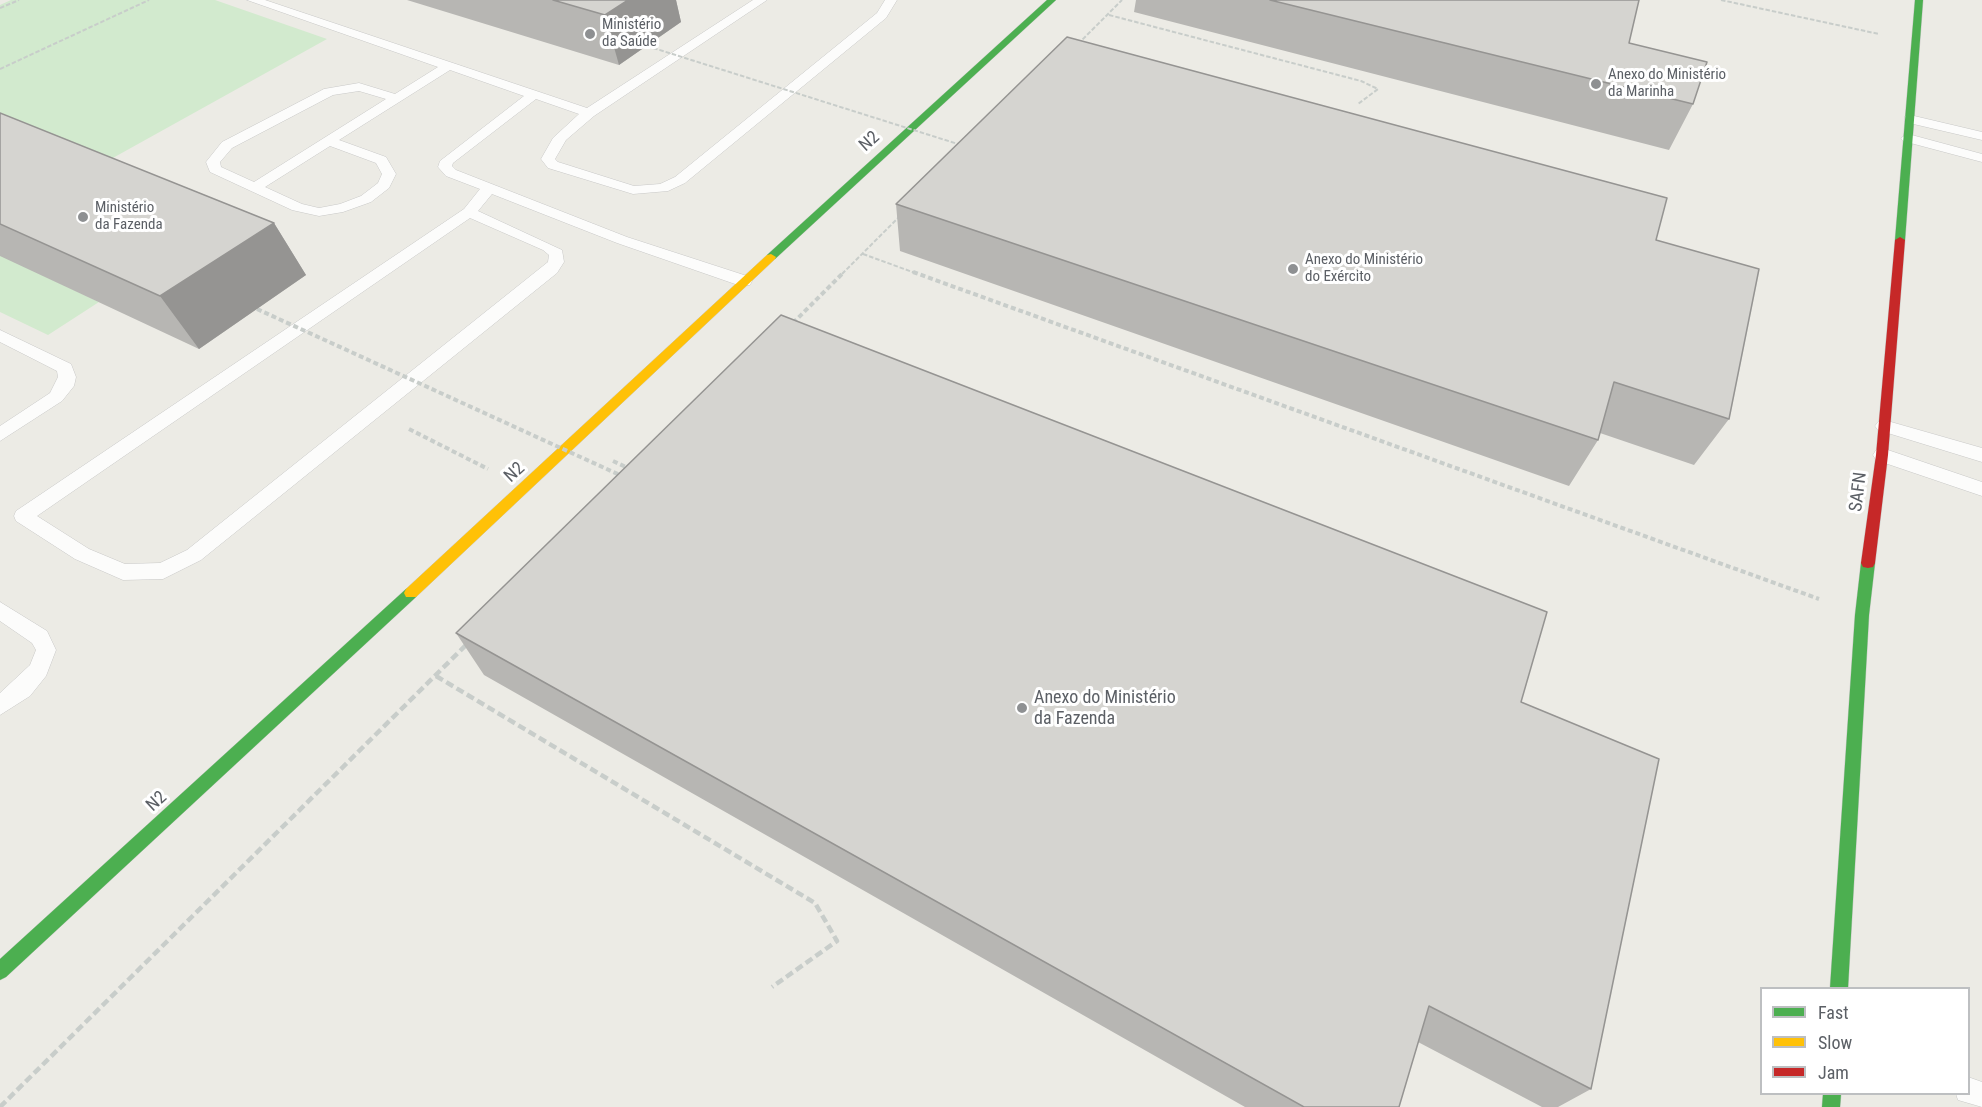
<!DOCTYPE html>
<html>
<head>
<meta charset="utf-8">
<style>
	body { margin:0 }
	#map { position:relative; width:1982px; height:1107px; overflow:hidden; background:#ecebe5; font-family:"Roboto Condensed",sans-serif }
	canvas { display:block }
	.legend { position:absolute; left:1760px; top:987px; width:210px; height:108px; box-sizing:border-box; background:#fff; border:2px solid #bdbfc1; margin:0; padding:8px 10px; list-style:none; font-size:18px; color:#5b5f65 }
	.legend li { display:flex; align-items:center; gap:12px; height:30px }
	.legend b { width:30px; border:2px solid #bdbfc1 }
</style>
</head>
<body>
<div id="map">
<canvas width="1982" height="1107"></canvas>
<ul class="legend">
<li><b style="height:8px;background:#4caf50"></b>Fast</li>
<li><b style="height:8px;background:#ffc107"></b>Slow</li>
<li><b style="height:8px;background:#c62828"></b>Jam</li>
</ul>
</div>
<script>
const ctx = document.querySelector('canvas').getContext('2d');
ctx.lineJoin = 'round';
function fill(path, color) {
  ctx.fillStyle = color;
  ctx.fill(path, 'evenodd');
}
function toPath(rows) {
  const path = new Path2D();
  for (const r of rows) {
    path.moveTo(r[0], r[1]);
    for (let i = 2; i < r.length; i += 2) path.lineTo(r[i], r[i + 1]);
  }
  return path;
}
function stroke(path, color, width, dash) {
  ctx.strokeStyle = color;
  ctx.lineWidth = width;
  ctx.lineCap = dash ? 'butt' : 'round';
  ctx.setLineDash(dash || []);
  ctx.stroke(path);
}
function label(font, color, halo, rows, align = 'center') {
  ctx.font = font + ' "Roboto Condensed",sans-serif';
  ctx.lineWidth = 6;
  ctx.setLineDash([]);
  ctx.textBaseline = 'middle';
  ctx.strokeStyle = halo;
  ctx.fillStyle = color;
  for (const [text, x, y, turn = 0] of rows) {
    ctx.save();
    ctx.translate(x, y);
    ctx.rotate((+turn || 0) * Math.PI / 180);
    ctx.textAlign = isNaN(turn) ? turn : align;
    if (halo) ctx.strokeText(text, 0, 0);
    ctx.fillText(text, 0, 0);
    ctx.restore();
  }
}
const green = toPath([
	[11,0,215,0,327,39,75,179,0,148,0,5],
	[0,255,99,302,48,335,0,312]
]);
const pathFar2 = toPath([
	[1721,0,1879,34],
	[0,8,19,0],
	[1109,15,1361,81,1378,89,1358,104],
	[1078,44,1122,0],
	[0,69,149,0],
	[863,254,918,274],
	[842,274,900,216]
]);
const pathFar1 = toPath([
	[913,272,1819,599],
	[793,323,844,272],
	[409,429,488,469],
	[613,461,630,469]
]);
const path = toPath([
	[436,676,815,903,837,941,772,987],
	[0,1107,467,644]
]);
const lane = toPath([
	[247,0,265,0,587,108,753,0,767,0,594,116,566,140,555,159,558,162,634,186,660,184,675,177,877,13,885,0,897,0,886,18,685,183,668,191,633,194,548,168,541,159,553,138,579,114,536,99,453,163,452,166,456,170,627,237,750,277,752,281,750,285,738,285,617,243,492,194,478,211,562,250,564,262,557,273,201,560,163,579,123,580,75,559,16,521,14,516,16,511,464,209,480,189,446,176,438,167,440,161,524,96,450,70,339,140,386,157,396,174,389,188,371,202,343,212,319,216,292,210,210,172,206,162,222,142,324,89,359,83,395,94,438,67,247,0],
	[359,91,386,99,254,182,221,167,220,162,232,148,333,95,359,91],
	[330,146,376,163,382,174,378,183,361,196,340,204,319,208,302,204,265,187,330,146],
	[470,218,543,250,549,255,548,262,187,550,160,563,125,564,89,549,37,516,470,218],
	[1910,115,1982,132,1982,140,1905,122,1905,116,1910,115],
	[1908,134,1982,154,1982,162,1903,141,1901,138,1908,134],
	[0,330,71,364,76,377,74,386,62,401,0,441,0,426,50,393,58,377,57,371,0,342,0,330],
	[1884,420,1982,448,1982,462,1878,430,1875,426,1878,422,1884,420],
	[1882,448,1982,482,1982,496,1876,460,1873,455,1876,450,1882,448],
	[0,602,47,631,56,650,46,676,30,696,0,715,0,693,30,665,36,650,32,643,0,621,0,602],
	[1968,1077,1982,1082,1982,1107,1958,1100,1956,1094,1968,1094,1968,1077]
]);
const fast = toPath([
	[1047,0,1056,0,775,259,767,259,767,255,1047,0],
	[1915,0,1923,0,1905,240,1900,243,1895,240,1915,0],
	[1868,558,1873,559,1875,563,1869,615,1848,988,1830,988,1855,615,1861,563,1863,559,1868,558],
	[411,587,416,589,418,593,416,597,6,977,0,980,0,959,406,589,411,587],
	[1823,1094,1841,1094,1840,1107,1822,1107,1823,1094]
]);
const slow = toPath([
	[771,254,776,257,775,259,416,597,406,597,404,593,406,589,767,255,771,254]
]);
const jam = toPath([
	[1900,237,1905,240,1888,455,1875,563,1873,567,1868,568,1863,567,1861,563,1876,455,1895,240,1900,237]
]);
const pathBridgeFar1 = toPath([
	[647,46,961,145]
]);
const pathBridge = toPath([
	[257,309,622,476]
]);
const wall = toPath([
	[407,0,676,0,681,22,619,65],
	[1136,0,1639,0,1629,43,1693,104,1669,150,1134,12],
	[0,113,274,223,306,275,199,349,0,256],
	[896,204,1656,240,1729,419,1694,465,1600,433,1598,440,1569,486,900,251],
	[456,633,1521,702,1591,1089,1558,1107,1542,1107,1418,1042,1399,1107,1245,1107,484,675]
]);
const shadedWall = toPath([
	[628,0,676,0,681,22,619,65,605,15],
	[274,223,306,275,199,349,160,296]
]);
const building = toPath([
	[553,0,628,0,605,15,553,0],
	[1270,0,1639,0,1629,43,1707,62,1693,104,1270,0],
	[1067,37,1667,198,1656,240,1759,269,1729,419,1614,382,1598,440,896,204,1067,37],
	[0,113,274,223,160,296,0,224,0,113],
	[781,315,1547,612,1521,702,1659,759,1591,1089,1429,1006,1399,1107,1304,1107,456,633,781,315]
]);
const markers = [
	[590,34,6,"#8e9092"],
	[1596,84,6,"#8e9092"],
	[83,217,6,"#8e9092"],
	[1293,269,6,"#8e9092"],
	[1022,708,6,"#8e9092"]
];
const farPoinames = [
	["Ministério",602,25],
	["da Saúde",602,42],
	["Anexo do Ministério",1608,75],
	["da Marinha",1608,92],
	["Ministério",95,208],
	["da Fazenda",95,225],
	["Anexo do Ministério",1305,260],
	["do Exército",1305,277]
];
const streetNames = [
	["N2",870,142,-42],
	["N2",515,473,-43],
	["SAFN",1859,492,-83],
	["N2",157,802,-43]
];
const poiNames = [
	["Anexo do Ministério",1034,698],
	["da Fazenda",1034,719]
];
fill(green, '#d2eace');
stroke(lane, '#c8c8c7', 1);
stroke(fast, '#c8c9c7', 1);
stroke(slow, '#c8c9c7', 1);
stroke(jam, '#c8c9c7', 1);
stroke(pathFar2, '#c8cdca', 2, [4.5, 2]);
stroke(pathFar1, '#c8cdca', 4, [5, 3]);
stroke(path, '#c8cdca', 4.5, [8, 4]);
fill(lane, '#fcfcfb');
fill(fast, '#4caf50');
fill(slow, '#ffc107');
fill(jam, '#c62828');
stroke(pathBridgeFar1, '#c8cdca', 2, [4.5, 2]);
stroke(pathBridge, '#c8cdca', 4, [5, 3]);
fill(wall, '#b7b6b3');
fill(shadedWall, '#959492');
fill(building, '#d5d4d0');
stroke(building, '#959492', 1.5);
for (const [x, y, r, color] of markers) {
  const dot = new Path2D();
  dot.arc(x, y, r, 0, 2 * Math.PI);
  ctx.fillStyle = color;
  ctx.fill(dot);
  stroke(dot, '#fff', 2);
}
label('15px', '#5b5f65', '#fff', farPoinames, 'left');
label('18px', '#5b5f65', '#fff', streetNames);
label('18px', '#5b5f65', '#fff', poiNames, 'left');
</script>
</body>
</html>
